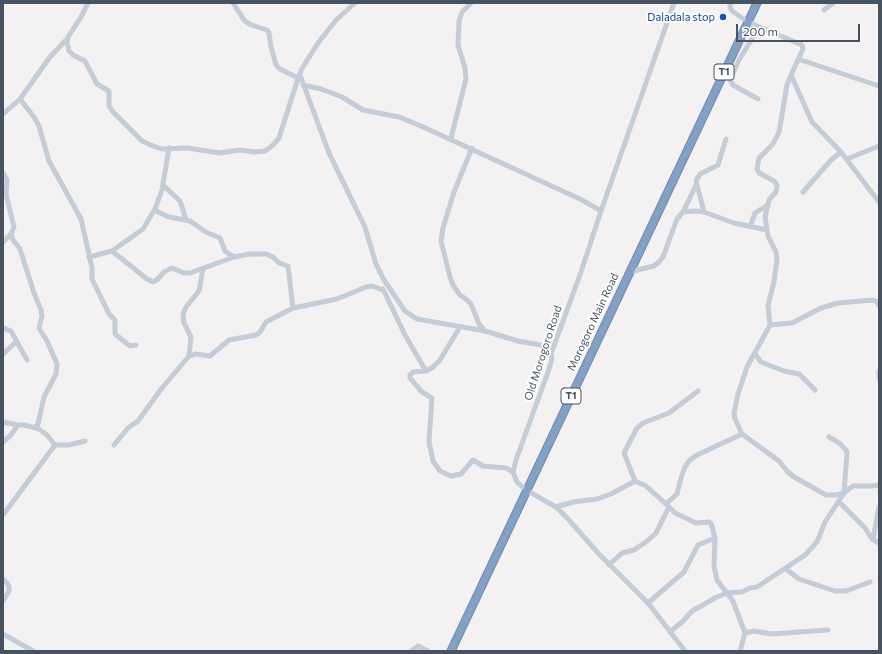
<!DOCTYPE html>
<html>
<head>
<meta charset="utf-8">
<style>
	body { margin:0 }
	#map { position:relative; width:882px; height:654px; overflow:hidden; background:#f3f1f1; font-family:Commissioner,sans-serif }
	canvas { display:block }
	.frame { position:absolute; inset:0; border:4px solid #475360; pointer-events:none }
	.scale { position:absolute; left:736px; top:24px; width:124px; height:18px; box-sizing:border-box; border:2px solid #475360; border-top:0; padding-left:5px; font-size:12px; line-height:14px; white-space:nowrap; color:#475360; -webkit-text-stroke:3px #fff; paint-order:stroke }
</style>
</head>
<body>
<div id="map">
<canvas width="882" height="654"></canvas>
<div class="frame"></div>
<div class="scale">200 m</div>
</div>
<script>
const ctx = document.querySelector('canvas').getContext('2d');
ctx.lineJoin = 'round';
function toPath(rows) {
  const path = new Path2D();
  for (const r of rows) {
    path.moveTo(r[0], r[1]);
    for (let i = 2; i < r.length; i += 2) path.lineTo(r[i], r[i + 1]);
  }
  return path;
}
function stroke(path, color, width, dash) {
  ctx.strokeStyle = color;
  ctx.lineWidth = width;
  ctx.lineCap = dash ? 'butt' : 'round';
  ctx.setLineDash(dash || []);
  ctx.stroke(path);
}
function label(font, color, halo, rows, align = 'center') {
  ctx.font = font + ' Commissioner,sans-serif';
  ctx.lineWidth = 4;
  ctx.setLineDash([]);
  ctx.textBaseline = 'middle';
  ctx.strokeStyle = halo;
  ctx.fillStyle = color;
  for (const [text, x, y, turn = 0] of rows) {
    ctx.save();
    ctx.translate(x, y);
    ctx.rotate((+turn || 0) * Math.PI / 180);
    ctx.textAlign = isNaN(turn) ? turn : align;
    if (halo) ctx.strokeText(text, 0, 0);
    ctx.fillText(text, 0, 0);
    ctx.restore();
  }
}
const minor = toPath([
	[88,3,81,17,68,37,67,42,69,51,73,55,85,61,97,84,109,91,109,106,113,112,142,141,153,146,162,149,188,148,219,153,240,150,254,152,265,151,273,145,279,138,299,75],
	[233,3,244,20,249,24,267,30,269,33,271,47,276,65,280,69,298,78],
	[355,3,336,20,318,43,301,70,300,75,329,153,365,227,376,264,384,280,405,311,417,319,485,331,518,341,541,345,549,349,551,354],
	[674,3,601,211,581,272,551,354,552,359,548,372,516,460,513,472,517,482,526,490,556,507,569,520,598,553,648,603,685,651],
	[730,3,730,7,732,11,748,22,802,45,803,49,791,75,812,122,841,152,879,202],
	[824,10,833,3],
	[751,23,755,31,755,34,739,60,730,80,733,85,758,99],
	[798,59,879,86],
	[791,75,787,85,779,132,773,144,759,158,757,169,759,173,774,181,777,185,776,192,769,200,765,217,768,236,776,252,777,259,774,282,768,305,770,325,747,367,738,394,734,413,735,419,742,434,746,437,779,461,787,471,794,477,826,495,836,495,844,493,853,486,872,486,879,485],
	[303,85,321,89,342,97,363,110,399,117,421,126,582,200,601,211],
	[20,99,34,117,39,126,49,161,81,219,92,268,92,279,109,314,115,320,115,334,130,346,136,345],
	[3,114,20,99,50,57,67,39],
	[451,138,466,79,465,68,458,45,459,21,462,12,471,3],
	[472,148,454,192,443,228,441,241,450,277,453,285,460,295,467,300,471,304,479,324,485,331],
	[847,159,879,146],
	[3,173,7,180,6,194,14,227,11,234,3,242],
	[163,185,180,201,186,219],
	[803,192,831,160,841,152],
	[155,209,158,212,169,217,190,221,206,232,220,238,225,251,234,257,250,254,266,254,273,257,279,263,288,266,293,308],
	[683,212,696,185],
	[704,212,696,181,700,174,718,165,726,139],
	[750,227,755,213,766,206],
	[11,234,13,240,20,249,34,293,41,310,42,316,39,328,47,341,57,364,56,374,44,397,38,424,35,427],
	[112,251,147,279,153,282,158,279,164,272,172,268,184,273,190,273,234,257],
	[89,257,112,251,143,229,155,209,162,190,169,148],
	[629,272,654,266,659,262,663,257,677,219,683,212,694,211,704,212,734,223,767,230],
	[383,289,405,335,426,371],
	[770,325,792,323,821,308,838,303,873,300,877,302,879,306],
	[460,327,440,360,432,368,426,371,413,372,410,375,410,378,422,392,432,398,429,442,433,461,440,471,451,476,461,474,473,460,483,466,506,468,513,472],
	[3,328,11,331,27,360],
	[3,354,17,341],
	[755,354,761,362,784,371,799,374,815,390],
	[189,356,191,337,184,323,183,314,186,307,199,291,203,269],
	[879,371,879,378],
	[3,422,18,425],
	[3,442,11,435,18,425,24,425,39,429,47,435,55,445],
	[114,445,128,428,138,421,162,388,189,356,196,354,210,356,229,340,256,335,260,332,266,322,293,308,337,299,366,287,372,286,383,290],
	[635,481,624,453,637,428,643,423,669,413,698,391],
	[839,502,865,528,872,539,879,543],
	[666,504,675,513,696,523,709,522,711,523,715,538,714,566,717,580,733,601,745,633],
	[556,507,573,502,597,499,611,494,635,481,646,486,666,504,677,494,681,478,685,467,690,460,697,455,742,434],
	[3,515,55,445,69,445,85,441],
	[873,539,879,507],
	[609,565,622,553,634,550,646,542,656,533,669,507],
	[786,569,799,579,835,591,846,591,870,582],
	[3,579,7,583,9,587,9,591,3,601],
	[648,603,684,572,698,545,715,538],
	[670,632,683,621,692,611,717,597,727,593,742,592,750,588,757,587,805,555,817,542,825,522,844,493,847,453,846,450,839,443,829,437],
	[3,634,33,651],
	[411,651,418,646,428,651],
	[740,651,745,633,754,631,771,634,828,630]
]);
const highway = toPath([
	[451,651,757,3]
]);
const markers = [
	[723,17,4,"#1a4fb4"]
];
const shields = [
	[724,72,20],
	[571,396,20]
];
const shieldNames = [
	["T1",724,72],
	["T1",571,396]
];
const transitNames = [
	["Daladala stop",715,17]
];
const streetNames = [
	["Morogoro Main Road",593,322,-65],
	["Old Morogoro Road",543,353,-72]
];
stroke(highway, '#6f8bb0', 9);
stroke(minor, '#c3ccd7', 5);
stroke(highway, '#84a0c4', 7);
for (const [x, y, r, color] of markers) {
  const dot = new Path2D();
  dot.arc(x, y, r, 0, 2 * Math.PI);
  ctx.fillStyle = color;
  ctx.fill(dot);
  stroke(dot, '#fff', 1.5);
}
for (const [x, y, w] of shields) {
  const box = new Path2D();
  box.roundRect(x - w / 2, y - 8, w, 16, 3);
  ctx.fillStyle = '#fff';
  ctx.fill(box);
  stroke(box, '#475360', 1);
}
label('bold 10px', '#475360', null, shieldNames);
label('11px', '#164399', '#fff', transitNames, 'right');
label('11px', '#475360', '#fff', streetNames);
</script>
</body>
</html>
